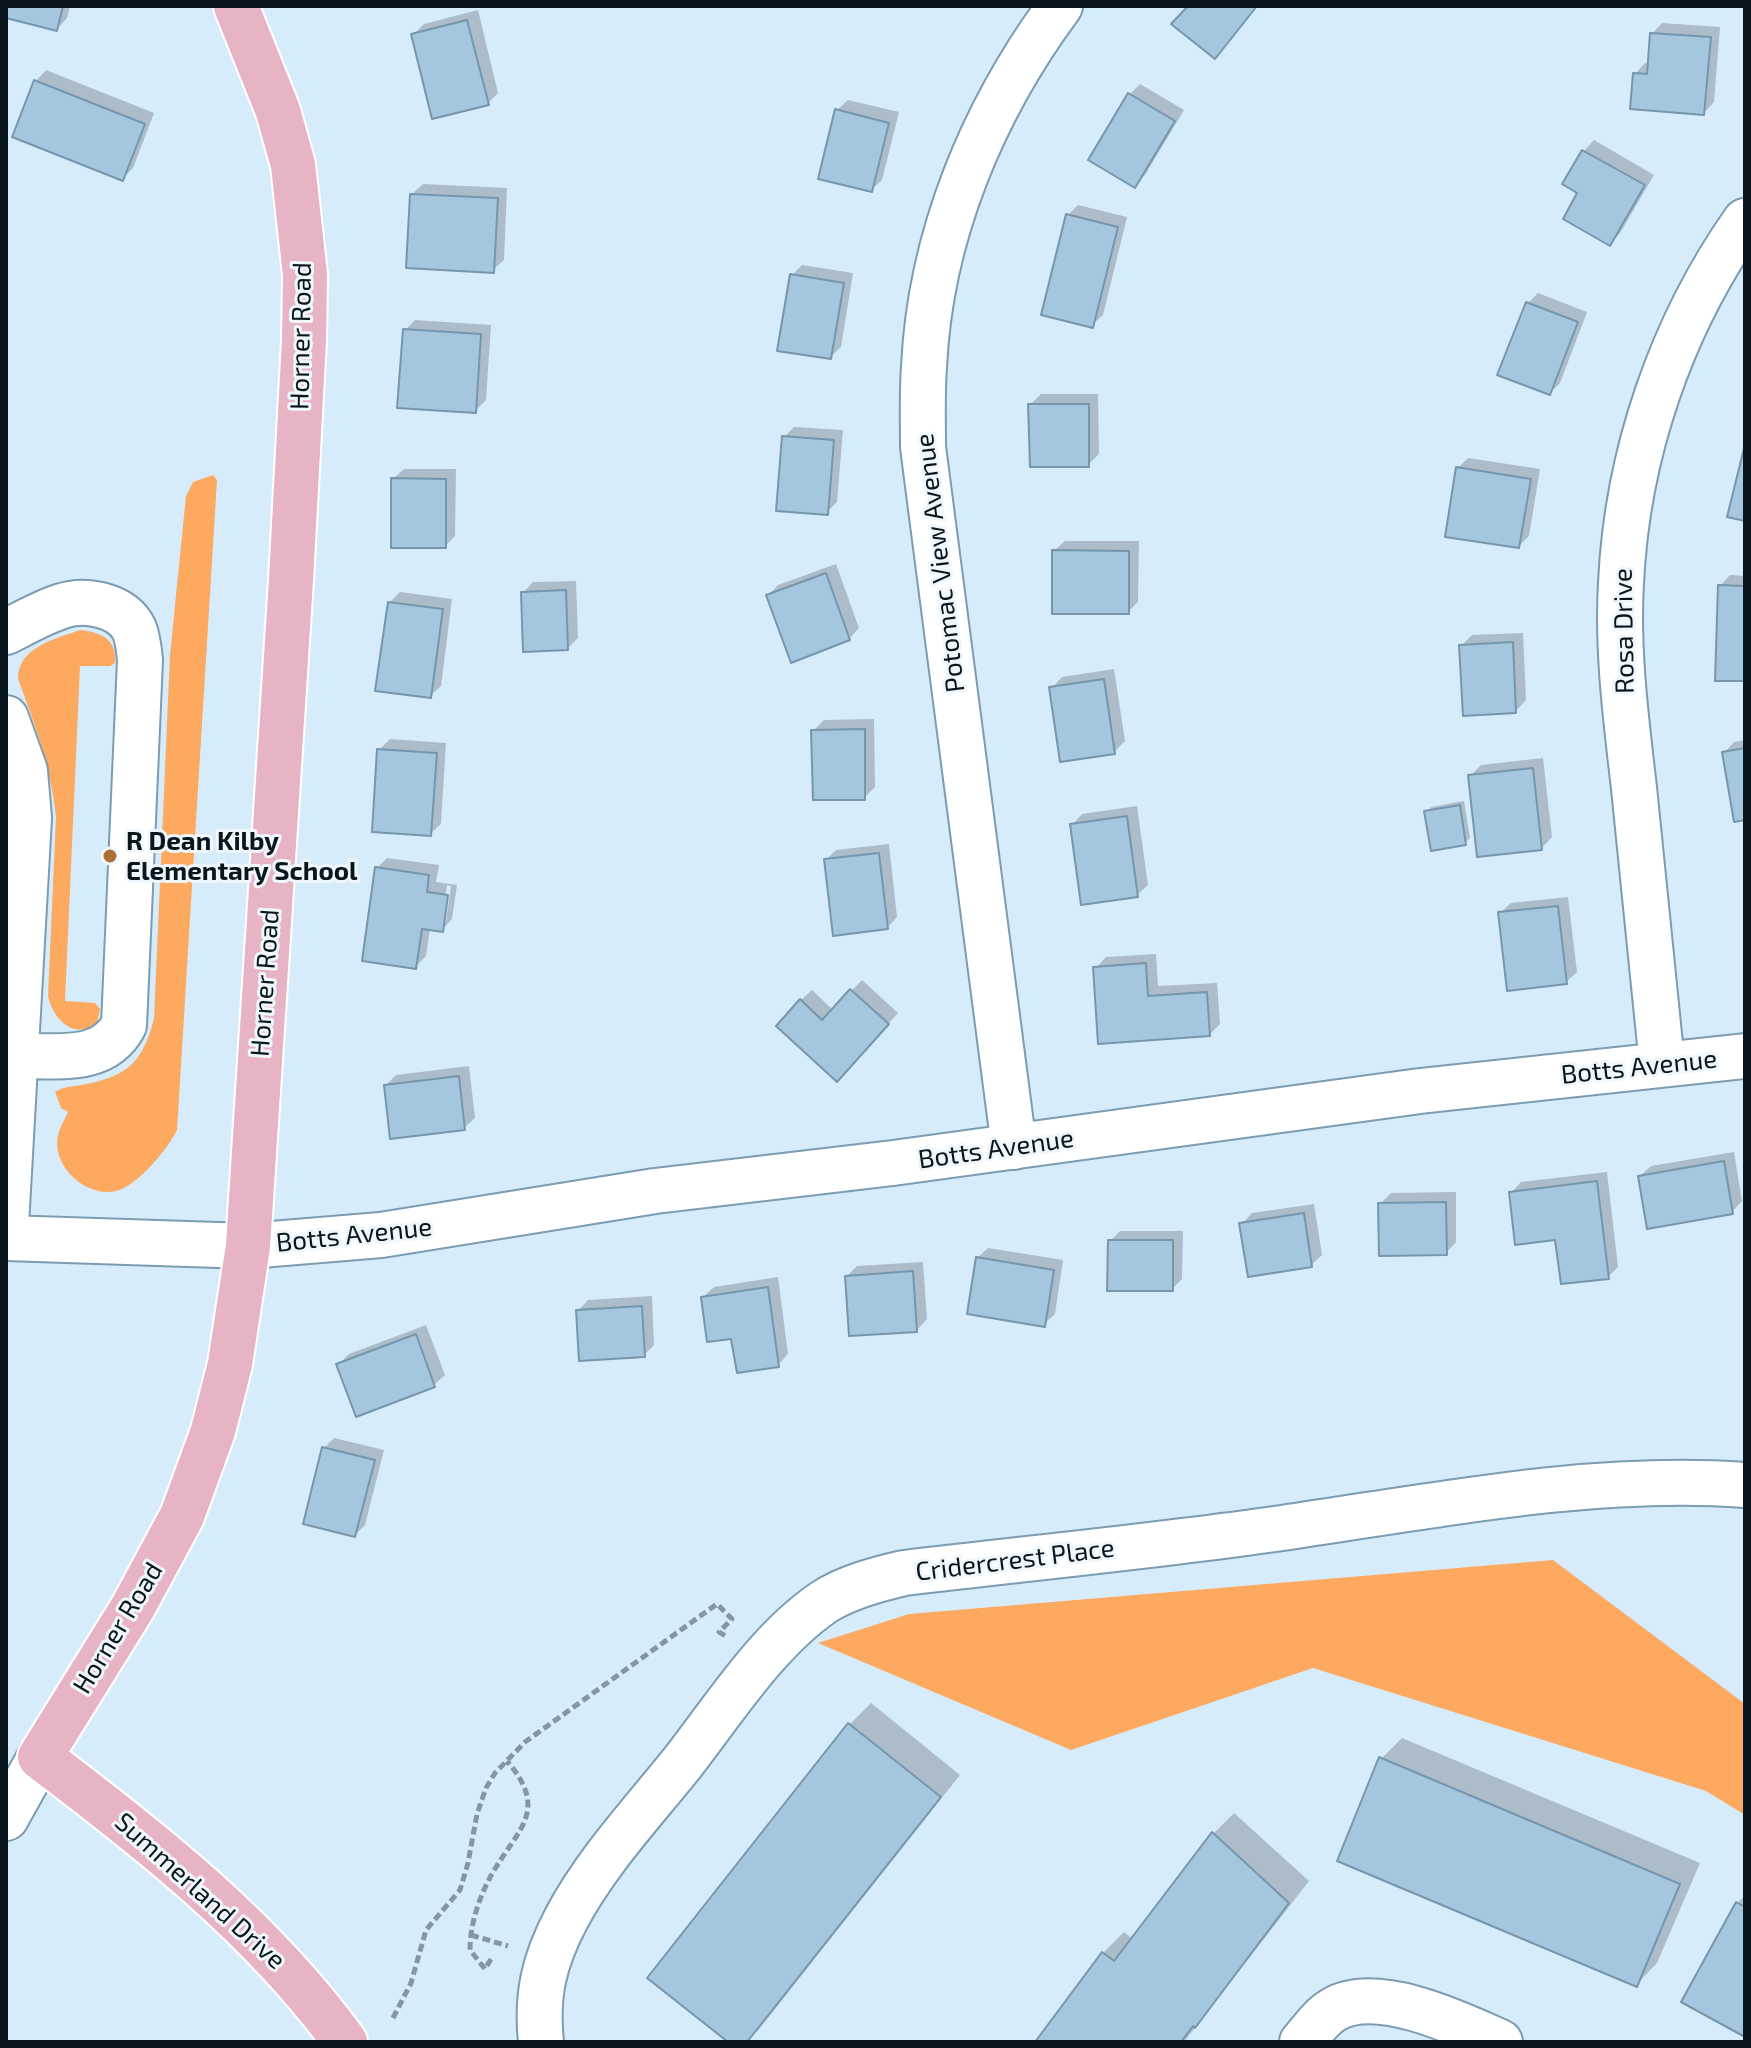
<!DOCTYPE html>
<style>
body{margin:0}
#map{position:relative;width:1751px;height:2048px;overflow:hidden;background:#d7ecfb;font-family:"Exo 2",sans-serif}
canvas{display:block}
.frame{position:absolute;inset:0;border:8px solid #09161e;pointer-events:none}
</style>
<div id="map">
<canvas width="1751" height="2048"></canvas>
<div class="frame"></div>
</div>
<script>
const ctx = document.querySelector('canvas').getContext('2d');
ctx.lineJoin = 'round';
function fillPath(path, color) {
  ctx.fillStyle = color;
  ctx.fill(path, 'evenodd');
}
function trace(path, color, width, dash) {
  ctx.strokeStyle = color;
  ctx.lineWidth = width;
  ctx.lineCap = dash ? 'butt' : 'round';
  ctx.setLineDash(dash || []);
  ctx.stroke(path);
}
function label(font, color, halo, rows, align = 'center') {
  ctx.font = font + ' "Exo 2",sans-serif';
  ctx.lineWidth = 6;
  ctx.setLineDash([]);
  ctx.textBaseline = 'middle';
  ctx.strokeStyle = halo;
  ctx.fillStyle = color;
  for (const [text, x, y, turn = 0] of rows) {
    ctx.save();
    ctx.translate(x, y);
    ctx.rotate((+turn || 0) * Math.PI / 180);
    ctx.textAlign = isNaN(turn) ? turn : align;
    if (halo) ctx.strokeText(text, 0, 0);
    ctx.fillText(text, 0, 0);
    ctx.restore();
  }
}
const green = new Path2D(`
 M213,475l4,5 -40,650c-9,19 -40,56 -61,61 -30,7 -65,-25 -58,-56 2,-8 7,-16 10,-23l-7,-4 -6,-16c11,-7 19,-5 31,-8 43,-8 57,-24 68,-65l16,-364 16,-159 7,-14z
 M80,630c21,2 37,9 35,33l-5,3h-30l-15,335 30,2 5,6 -3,15c-24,16 -44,-5 -49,-28l8,-179c-5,-50 -21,-92 -38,-138 0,-32 37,-40 62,-49z
 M1553,1560l192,144v111l-39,-24 -393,-123 -242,82 -253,-107 91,-29z`);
const shadow = new Path2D(`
 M6,6h64l-3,12 -10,11 -51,-13z
 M478,10l20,83 -10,10 -75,-68 11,-11z
 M1662,23l58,4 -6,75 -10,11 -69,-39 10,-11 5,1 2,-30z
 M46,70l108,43 -21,55 -11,11 -86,-98z
 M1140,84l44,26 -39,65 -10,11 -5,-92z
 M848,100l51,12 -17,68 -11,10 -34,-80z
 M1594,140l60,35 -34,58 -10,11 -30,-51 -15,-9 19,-33z
 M423,184l84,4 -3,72 -11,10 -81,-76z
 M1078,205l49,12 -24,98 -11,10 -24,-110z
 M802,265l51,8 -12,74 -11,10 -38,-82z
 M1538,293l49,19 -27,71 -10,10 -23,-89z
 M415,320l76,5 -5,75 -11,11 -70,-81z
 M1041,394h57l1,60 -11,11 -58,-60z
 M794,427l49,3 -6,72 -10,10 -43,-75z
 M1468,458l72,11 -11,67 -10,10 -61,-78z
 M404,469h52l-1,67 -10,10 -52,-67z
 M1065,541h74l-1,61 -10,10 -74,-61z
 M836,564l23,64 -10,11 -81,-43 10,-11z
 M1730,575l15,1v103l-25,-93z
 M576,581l2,57 -10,10 -45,-55 10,-11z
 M400,592l52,7 -11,87 -11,10 -41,-93z
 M1523,633l3,67 -10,11 -55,-65 11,-11z
 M1114,669l11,72 -11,11 -62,-64 10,-11z
 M874,719l1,68 -11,11 -51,-67 11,-11z
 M390,739l56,4 -5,81 -11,10 -51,-84z
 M1745,740v78l-21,-65 10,-11z
 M1543,758l9,79 -10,11 -72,-72 11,-11z
 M1464,801l6,37 -5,5 -38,-31 4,-5z
 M1137,806l11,79 -11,10 -65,-70 10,-11z
 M889,844l8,73 -10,11 -61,-68 10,-10z
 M387,858l52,7 -3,17 21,3 -5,34 -10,11 -12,-2 -4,28 -11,11 -38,-99zM447,885l4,1 -5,35h-4z
 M1568,897l9,75 -11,10 -66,-69 11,-10z
 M1156,954l2,32 59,-3 3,41 -10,10 -114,-66 10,-11z
 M862,980l36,33 -51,56 -46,-69 11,-10 21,20z
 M469,1066l6,52 -11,10 -78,-43 10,-10z
 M1734,1152l8,49 -10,11 -92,-36 11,-10z
 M1607,1172l11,95 -10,10 -51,-39 -46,-45 10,-11z
 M1456,1192v50l-10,11 -66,-49 11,-11z
 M1314,1204l8,51 -11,10 -69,-41 10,-11z
 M1120,1231h63l-1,48 -10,10 -62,-48z
 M988,1248l75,12 -8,54 -11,10 -67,-66z
 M923,1262l4,57 -10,11 -70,-54 10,-10z
 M778,1277l10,77 -10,11 -45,-29 -30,-39 11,-10z
 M652,1296l2,49 -10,10 -66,-44 10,-11z
 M426,1325l19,50 -11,10 -95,-21 10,-10z
 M334,1438l50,12 -19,75 -10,10 -31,-87z
 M871,1703l89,72 -200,253 -14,14h-15l-81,-65 200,-253z
 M1402,1738l298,125 -43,100 -21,22 -255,-226z
 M1234,1813l75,68 -125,161h-146l65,-89 21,-21 9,7 80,-105z
 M1745,1896v139l-8,-132z`);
const building = new Path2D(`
 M6,6h57l-6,25 -51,-13z
 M1188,6h69l-42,53 -44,-35z
 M467,20l22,85 -57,14 -21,-85z
 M1650,33l61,4 -7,78 -74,-6 3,-36 14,1z
 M34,80l111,44 -22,57 -111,-44z
 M1128,93l47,28 -40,67 -47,-28z
 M835,109l54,14 -17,69 -54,-13z
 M1582,150l63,35 -35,61 -47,-27 14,-26 -15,-9z
 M410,194l88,4 -4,75 -88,-5z
 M1066,214l52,13 -25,101 -52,-13z
 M790,274l54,9 -13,76 -54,-8z
 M1526,302l52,20 -28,73 -53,-20z
 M403,329l78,5 -5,79 -79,-5z
 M1028,404h61v63h-59z
 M782,436l52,4 -6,75 -52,-4z
 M1745,444v77l-18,-4z
 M1456,467l75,12 -12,69 -74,-11z
 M391,478l55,1v69h-55z
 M1052,550l77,1v63h-77z
 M826,573l24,67 -59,23 -25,-68z
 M1718,585l27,1v95h-30z
 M566,590l2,60 -45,2 -2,-60z
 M388,602l55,7 -12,89 -56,-7z
 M1513,642l3,71 -53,3 -4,-71z
 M1104,679l11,75 -55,8 -11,-75z
 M865,729v71h-52l-2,-70z
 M1745,748v72l-11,2 -12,-70z
 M377,749l60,4 -6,83 -59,-4z
 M1533,768l9,82 -65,7 -9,-82z
 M1460,805l6,40 -35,6 -7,-40z
 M1127,816l11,81 -57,8 -11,-81z
 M879,853l9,76 -55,7 -9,-77z
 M375,867l54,8 -2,17 21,3 -5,37 -21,-3 -6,40 -54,-8z
 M1558,906l9,78 -60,7 -9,-79z
 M1146,963l2,33 59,-4 3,44 -112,8 -5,-77z
 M850,989l39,35 -52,58 -61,-56 24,-27 22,21z
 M459,1076l6,54 -75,9 -6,-54z
 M1724,1161l9,53 -86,15 -9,-53z
 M1597,1181l12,98 -48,5 -6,-44 -40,5 -6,-53z
 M1446,1202l1,53 -68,1 -1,-53z
 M1304,1213l8,54 -64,10 -9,-54z
 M1108,1240h65v51h-66z
 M976,1257l78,13 -9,57 -78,-13z
 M913,1271l4,61 -68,4 -4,-60z
 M768,1287l11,80 -42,6 -6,-34 -24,3 -6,-45z
 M642,1306l3,51 -66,4 -3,-51z
 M416,1334l19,53 -79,30 -20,-53z
 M322,1447l53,13 -20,77 -52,-13z
 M848,1723l93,74 -194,245h-19l-81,-64z
 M1379,1757l301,127 -43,103 -300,-126z
 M1212,1832l77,71 -94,125 -2,-2 -12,16h-146l67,-90 12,9z
 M1736,1902l9,5v130l-64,-35z`);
const path = new Path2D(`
 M471,1935l37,11
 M491,1959l-6,10 -15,-19c0,-27 10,-55 23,-78 26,-44 56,-62 14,-111
 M393,2018l18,-35 15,-53 34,-40 8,-27 9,-49 9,-26 9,-15 30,-31 192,-138 15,15 -13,13 8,5`);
const minor = new Path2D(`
 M6,632c18,-9 37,-20 56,-26 23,-8 60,-1 72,23 4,9 5,21 6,31l-16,365c-21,40 -68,30 -108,31
 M6,718l19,53 4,47 -23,407
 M1662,1064c-9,-92 -19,-184 -28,-276 -8,-69 -17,-137 -13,-205 6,-128 50,-257 124,-362
 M1014,1147l-91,-700c0,-27 -1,-53 1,-80 6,-131 59,-257 136,-361
 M6,1238l242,8 133,-11 274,-44 238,-28 527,-72 325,-35
 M6,1818l34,-61
 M541,2042c-5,-47 3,-81 25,-123 30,-57 77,-107 117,-157 42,-54 84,-121 141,-160 23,-15 54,-23 80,-29 126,-15 253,-27 378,-45 152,-22 309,-54 463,-43
 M1302,2042c9,-10 19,-25 31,-32 43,-26 125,13 167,32`);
const major = new Path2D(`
 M236,6l42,105 15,54 12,110 -1,65 -13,240 -43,666 -18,118 -17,67 -31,85 -49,91 -93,150c111,84 222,171 305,285`);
const markers = [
 [110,856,8,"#ae6f36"]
];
const streetNames = [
 ["Horner Road",301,336,-89],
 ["Potomac View Avenue",940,563,-97],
 ["Rosa Drive",1624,631,-91],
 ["Horner Road",265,983,-86],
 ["Botts Avenue",1639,1067,-6],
 ["Botts Avenue",996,1149,-8],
 ["Botts Avenue",354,1235,-6],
 ["Cridercrest Place",1015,1560,-7],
 ["Horner Road",118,1628,-59],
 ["Summerland Drive",200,1891,42]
];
const poiNames = [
 ["R Dean Kilby",126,841],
 ["Elementary School",126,871]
];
fillPath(green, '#fda960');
fillPath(shadow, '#0003');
fillPath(building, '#a4c6de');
trace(building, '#7596ad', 2);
trace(minor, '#7b9cb3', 48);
trace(major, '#fff', 48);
trace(path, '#8596a3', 5, [8, 4]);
trace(minor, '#fff', 44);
trace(major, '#e6b4c4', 44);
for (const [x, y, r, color] of markers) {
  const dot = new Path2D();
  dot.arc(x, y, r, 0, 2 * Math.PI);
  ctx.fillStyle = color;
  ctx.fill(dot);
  trace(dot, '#f0f7fc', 3);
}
label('26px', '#09161e', '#f0f7fc', streetNames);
label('bold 26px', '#09161e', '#f0f7fc', poiNames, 'left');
</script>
